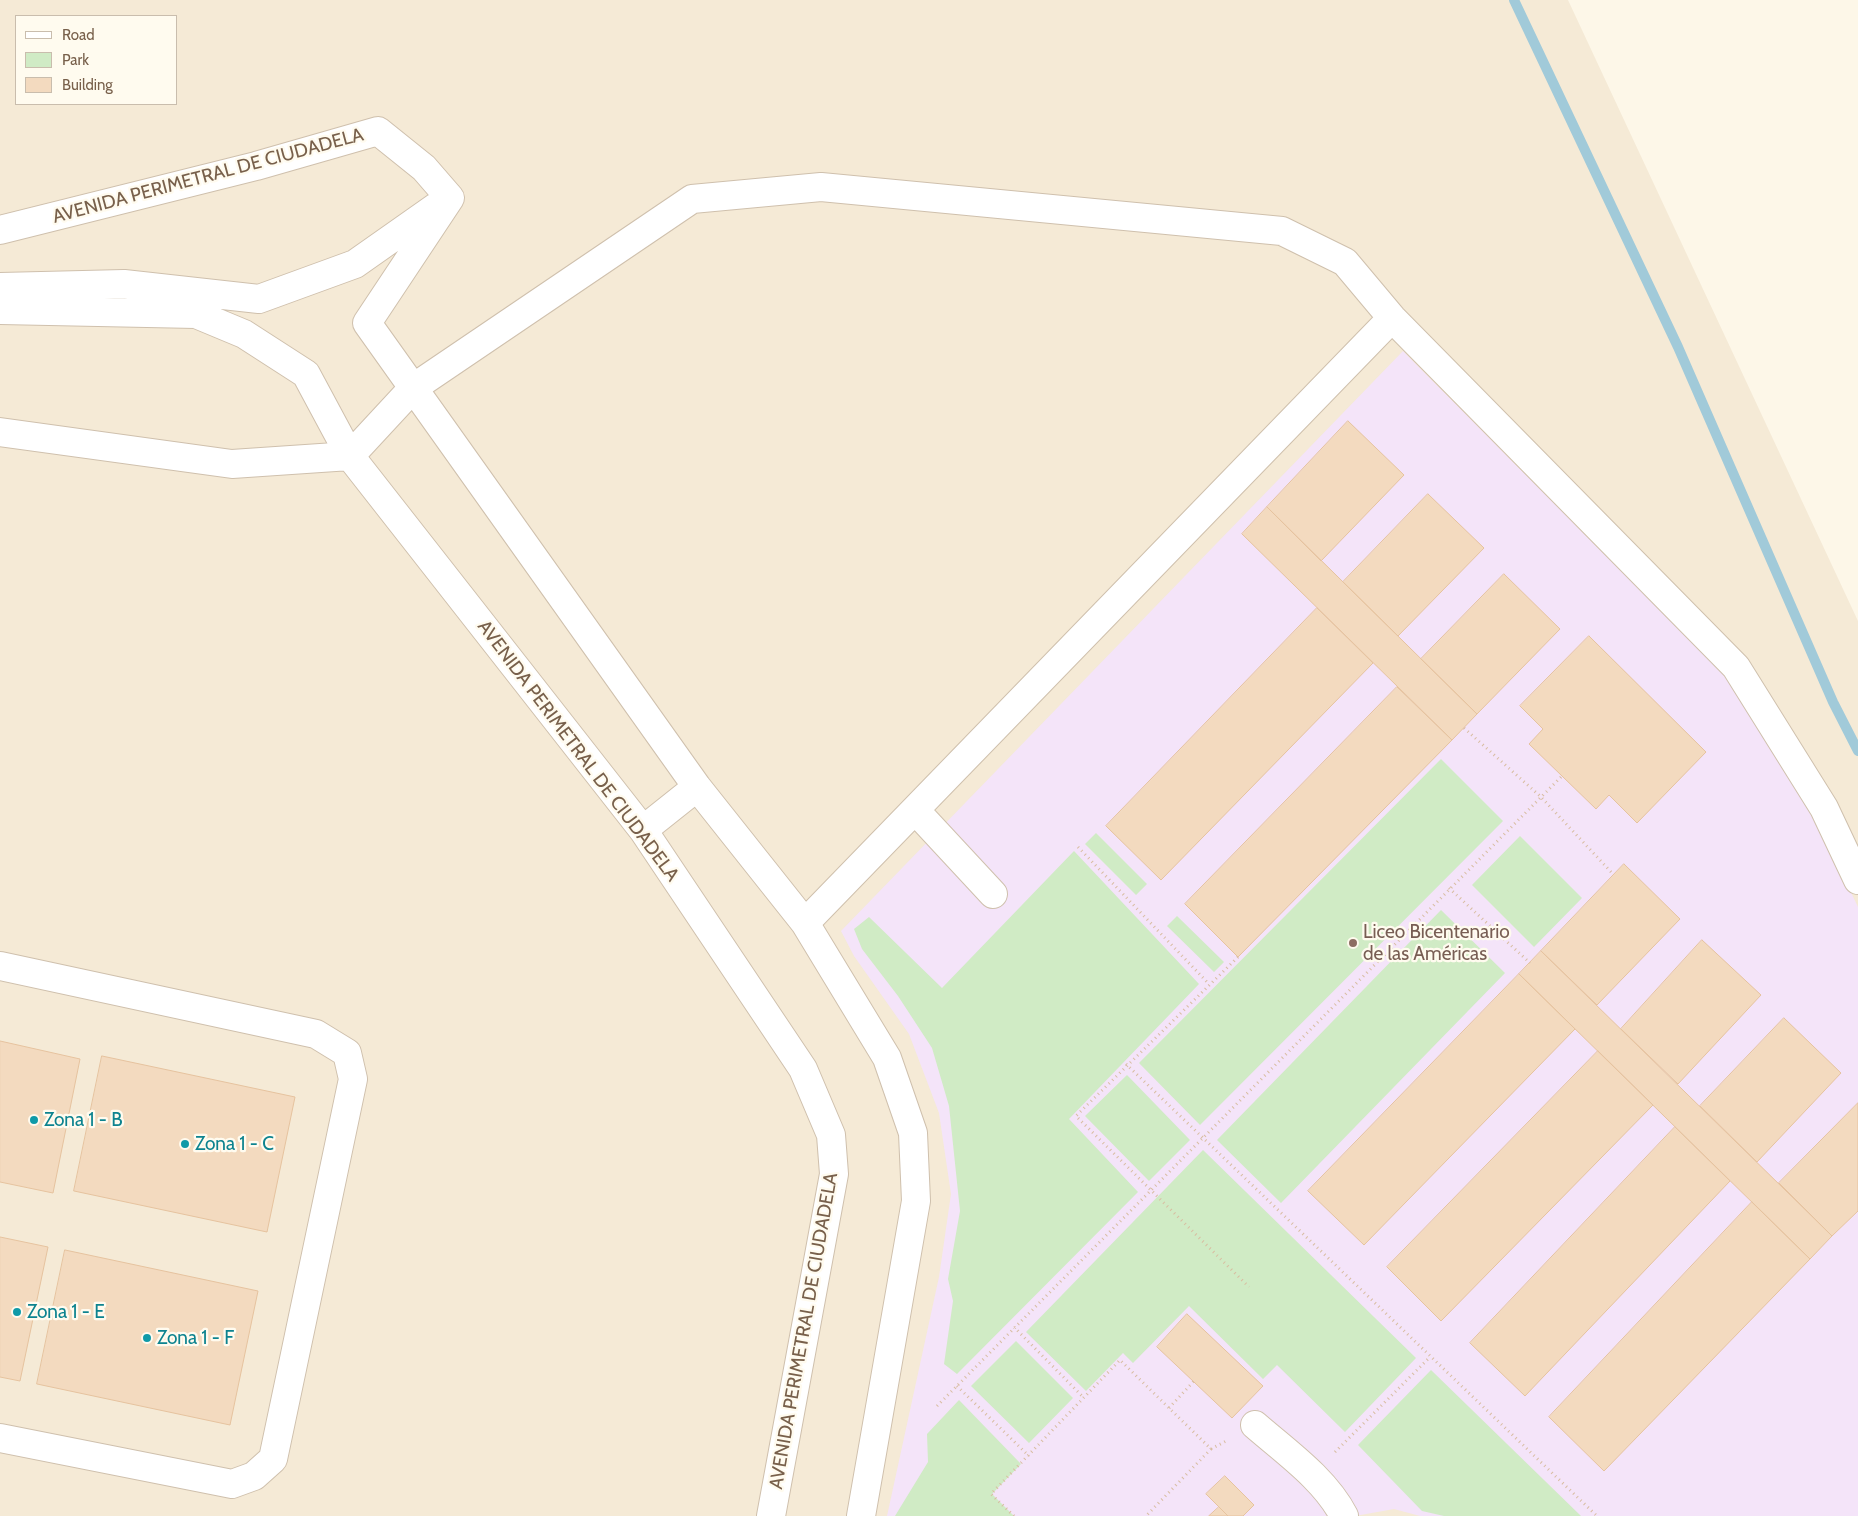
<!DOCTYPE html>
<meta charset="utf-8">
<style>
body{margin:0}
#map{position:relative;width:1858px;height:1516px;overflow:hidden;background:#fdf7e8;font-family:Cabin,sans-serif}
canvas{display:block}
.legend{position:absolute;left:15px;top:15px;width:162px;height:90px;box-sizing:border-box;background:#fffbef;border:1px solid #c9bdad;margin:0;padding:6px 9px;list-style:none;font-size:15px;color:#78604b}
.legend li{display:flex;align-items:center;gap:10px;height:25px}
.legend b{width:25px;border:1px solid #c9bdad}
</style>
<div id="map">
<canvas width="1858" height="1516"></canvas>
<ul class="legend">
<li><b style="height:6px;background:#fff"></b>Road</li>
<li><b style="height:14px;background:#d0ebc5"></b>Park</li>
<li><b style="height:14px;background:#f3dabf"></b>Building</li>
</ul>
</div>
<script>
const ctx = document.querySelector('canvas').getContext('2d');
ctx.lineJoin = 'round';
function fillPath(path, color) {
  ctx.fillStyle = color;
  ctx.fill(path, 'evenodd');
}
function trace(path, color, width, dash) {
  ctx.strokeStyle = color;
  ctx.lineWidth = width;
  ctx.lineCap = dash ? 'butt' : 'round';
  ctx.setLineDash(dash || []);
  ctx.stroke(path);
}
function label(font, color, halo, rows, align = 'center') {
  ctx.font = font + ' Cabin,sans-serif';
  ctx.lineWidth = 4.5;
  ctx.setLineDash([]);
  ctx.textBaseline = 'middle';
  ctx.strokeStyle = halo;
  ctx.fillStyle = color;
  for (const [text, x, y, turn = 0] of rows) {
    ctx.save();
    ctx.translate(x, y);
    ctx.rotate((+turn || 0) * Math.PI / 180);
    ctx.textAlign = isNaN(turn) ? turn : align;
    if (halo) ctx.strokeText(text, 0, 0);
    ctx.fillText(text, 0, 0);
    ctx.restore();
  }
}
const residential = new Path2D(`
 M0,0h1568l290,621v895h-1858zM16,16h160v88h-160z`);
const education = new Path2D(`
 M1403,351l327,330 88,142 40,84v609h-438l-26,-7 -39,7h-468l52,-239 12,-83 -12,-81 -30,-79 -55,-78 -13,-25z`);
const green = new Path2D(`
 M1441,759l62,62 -303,304 -61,-62z
 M1096,833l51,51 -11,11 -51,-51z
 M1520,836l62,62 -48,49 -62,-62z
 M1074,851l125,133 -130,135 69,73 -181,182 -13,-10 9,-63 -5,-22 12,-68 -11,-105 -17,-58 -34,-52 -36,-47 -8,-20 15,-12 73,71z
 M1441,910l64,63 -224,230 -64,-63z
 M1177,916l47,46 -10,10 -47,-46z
 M1127,1075l63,65 -41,41 -64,-65z
 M1203,1150l213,208 -71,74 -68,-67 -14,14 -74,-73 -56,57 -10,-10 -37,38 -60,-59z
 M1016,1341l57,57 -44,45 -58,-57z
 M1431,1370l150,146h-137l-22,-5 -64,-66z
 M959,1400l62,64 -29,30 22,22h-119l33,-54 -1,-28z`);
const stream = new Path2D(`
 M1514,0l164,347 155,355 25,49`);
const building = new Path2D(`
 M1348,421l56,54 -83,86 -54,-54z
 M1428,494l56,54 -86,88 -55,-54z
 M1267,507l210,207 -25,26 -210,-206z
 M1504,574l56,55 -83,85 -56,-55z
 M1317,608l56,55 -212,217 -55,-54z
 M1589,636l117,116 -69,71 -28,-28 -13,14 -67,-65 14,-15 -23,-23z
 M1397,687l55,53 -214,217 -53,-53z
 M1624,864l56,55 -83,86 -56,-54z
 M1702,940l59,55 -83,89 -57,-55z
 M1541,951l291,285 -22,23 -291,-285z
 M1519,974l56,55 -211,216 -56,-54z
 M1784,1018l57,55 -84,89 -57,-56z
 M0,1041l80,18 -27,134 -53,-11z
 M1598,1051l55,54 -212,216 -54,-54z
 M102,1056l193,41 -28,135 -193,-41z
 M1858,1103v108l-26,25 -53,-53z
 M1675,1127l55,54 -205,215 -55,-53z
 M1752,1202l58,57 -206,212 -55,-54z
 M0,1237l48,10 -28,134 -20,-4z
 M65,1250l193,41 -28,134 -193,-41z
 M1187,1314l76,72 -31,32 -75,-71z
 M1225,1476l29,29 -11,11h-15l-22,-22z
 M1219,1507l9,9h-19z`);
const path = new Path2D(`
 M1464,728l76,68 73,78
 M1078,847l131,137
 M1449,888l81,75
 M1238,957l-162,159 173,171
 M1126,1064l471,452
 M1014,1327l70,71
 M957,1386l72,70
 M937,1406l625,-630
 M1169,1408l25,-27
 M1211,1449l17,-9
 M1335,1452l95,-95
 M1014,1516l-23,-22 129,-134 91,89 -65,67`);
const minor = new Path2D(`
 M0,230l256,-64 122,-35 46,37 26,30 -83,125 330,464 108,136 82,135 26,75 3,68 -55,315
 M0,287l124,-3 135,15 96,-35 81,-57
 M0,310l196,4 48,20 62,40 44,82 293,374 160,239 28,66 3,39 -63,342
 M0,432l232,32 118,-8 63,-68 279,-189 129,-12 461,44 63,31 47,56 344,349 88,141 34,72
 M915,810l78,84
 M643,830l54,-43
 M805,923l587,-605
 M0,966l316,68 31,19 6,26 -80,380 -19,17 -22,8 -232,-46
 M1255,1425c31,27 70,54 89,91`);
const markers = [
 [1353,943,5,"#8d6e63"],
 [34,1120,5,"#0f9aa8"],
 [185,1144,5,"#0f9aa8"],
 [17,1312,5,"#0f9aa8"],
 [147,1338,5,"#0f9aa8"]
];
const streetNames = [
 ["AVENIDA PERIMETRAL DE CIUDADELA",208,176,-15],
 ["AVENIDA PERIMETRAL DE CIUDADELA",578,751,53],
 ["AVENIDA PERIMETRAL DE CIUDADELA",804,1331,-80]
];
const educationNames = [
 ["Liceo Bicentenario",1363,932],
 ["de las Américas",1363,954]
];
const cultureNames = [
 ["Zona 1 - B",44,1120],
 ["Zona 1 - C",195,1144],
 ["Zona 1 - E",27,1312],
 ["Zona 1 - F",157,1338]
];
fillPath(residential, '#f5ead6');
fillPath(education, '#f4e4f9');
fillPath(green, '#d0ebc5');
trace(stream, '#a1cad9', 10);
fillPath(building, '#f3dabf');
trace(building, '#e6c39f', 1);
trace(minor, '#cfc0ad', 30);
trace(path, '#d8bda1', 3, [1, 4]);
trace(minor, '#fff', 28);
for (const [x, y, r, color] of markers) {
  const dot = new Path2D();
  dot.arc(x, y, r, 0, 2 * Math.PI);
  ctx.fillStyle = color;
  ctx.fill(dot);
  trace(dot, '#fffbef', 2);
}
label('19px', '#78604b', '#fffbef', streetNames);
label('19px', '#785e54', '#fffbef', educationNames, 'left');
label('19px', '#0d838f', '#fffbef', cultureNames, 'left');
</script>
